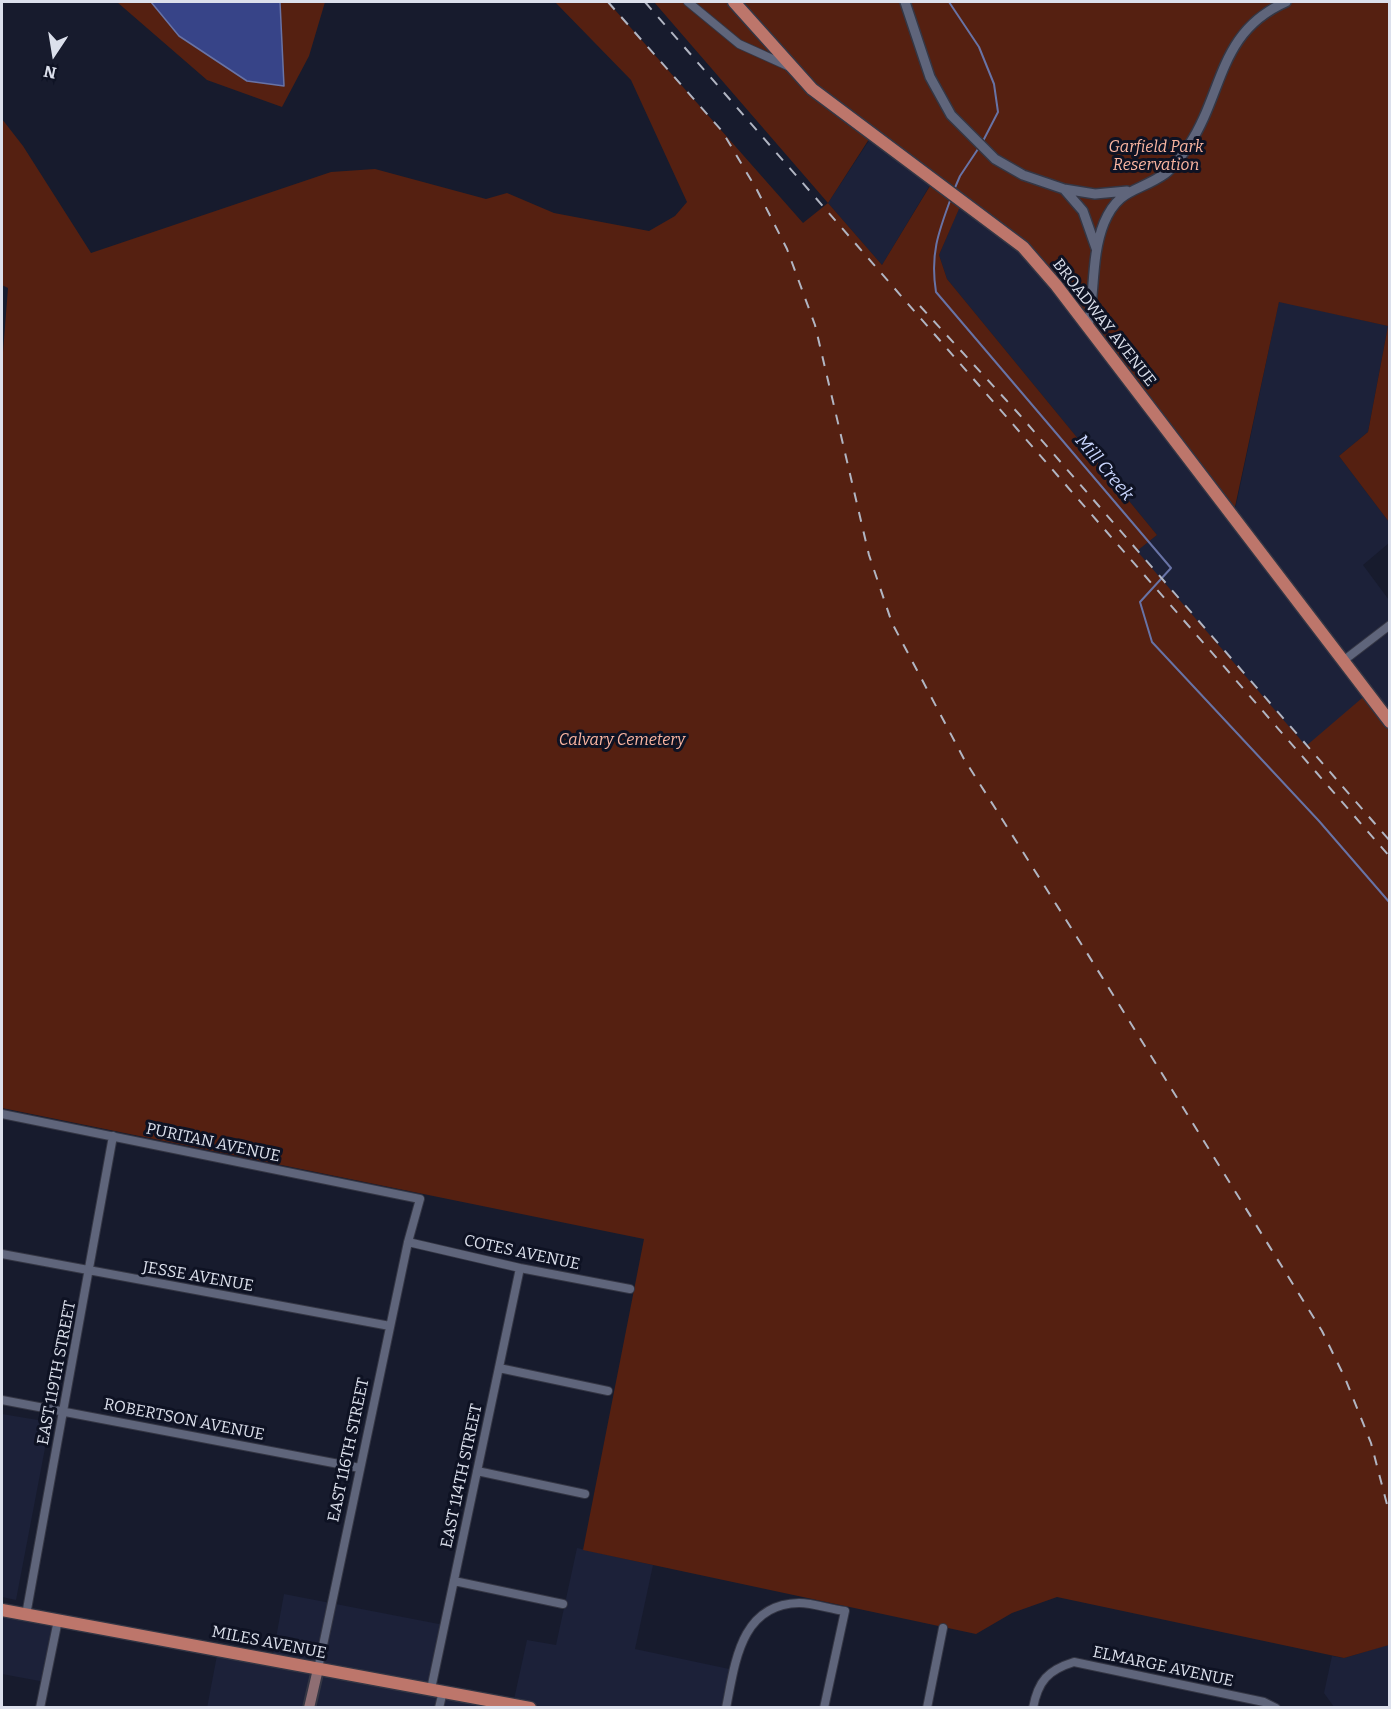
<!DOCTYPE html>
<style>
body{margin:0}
#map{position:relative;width:1391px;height:1709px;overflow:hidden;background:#171b2d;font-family:Bitter,serif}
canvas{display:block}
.frame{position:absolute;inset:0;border:3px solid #dce0ec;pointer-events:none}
.north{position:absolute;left:24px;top:24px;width:60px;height:60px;-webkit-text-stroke:4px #0e1223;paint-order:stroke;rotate:192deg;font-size:16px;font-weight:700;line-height:24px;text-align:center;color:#dce0ec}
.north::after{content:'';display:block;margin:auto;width:21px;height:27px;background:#dce0ec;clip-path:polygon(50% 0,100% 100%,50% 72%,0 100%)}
</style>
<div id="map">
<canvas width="1391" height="1709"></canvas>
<div class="frame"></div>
<div class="north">N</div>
</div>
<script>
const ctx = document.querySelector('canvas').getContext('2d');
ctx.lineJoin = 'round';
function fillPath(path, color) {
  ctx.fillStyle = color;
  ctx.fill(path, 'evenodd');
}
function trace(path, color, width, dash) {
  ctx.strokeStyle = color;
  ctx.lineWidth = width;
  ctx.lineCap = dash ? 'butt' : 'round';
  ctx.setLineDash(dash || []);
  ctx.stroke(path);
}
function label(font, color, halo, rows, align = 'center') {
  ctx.font = font + ' Bitter,serif';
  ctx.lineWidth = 6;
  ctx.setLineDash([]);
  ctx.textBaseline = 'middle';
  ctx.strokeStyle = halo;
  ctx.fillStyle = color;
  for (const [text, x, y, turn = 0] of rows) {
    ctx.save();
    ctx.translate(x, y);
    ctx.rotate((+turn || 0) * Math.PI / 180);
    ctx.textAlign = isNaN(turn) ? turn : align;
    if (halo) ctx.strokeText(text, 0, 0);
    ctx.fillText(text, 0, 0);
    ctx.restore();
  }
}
const built = new Path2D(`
 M872,136l61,44 -51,85 -54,-62z
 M962,201l61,46 211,268 45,-214 109,25 -20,106 -29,24 50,66v21l-26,22 26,35v249l-256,-295 24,-19 -210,-256 -8,-24z
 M2,1414l48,8 -34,178 -14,-3z
 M577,1548l76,17 -18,84 99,21 -8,37 -519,1 11,-58 54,10 12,-66 160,31 -13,64 82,15 14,-64 29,5z
 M2,1610l56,10 -13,62 -43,-8z
 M1387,1645h2v62h-55l-10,-14 8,-37 12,2z`);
const green = new Path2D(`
 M117,2h34l28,34 104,50 -3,-84h45l-16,54 -27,51 -75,-27z
 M555,2h53l195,221 25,-20 -174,-201h735v520l-50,-66 29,-24 20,-106 -109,-24 -46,214 -210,-269 -61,-45 -23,53 8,24 210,256 -20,16 169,195 62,-53 21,29v923l-45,13 -287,-61 -45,16 -36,21 -393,-84 61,-311 -642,-131v-743l6,-77 -6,-3v-166l21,27 68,107 240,-81 44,-3 111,30 21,-6 47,20 95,18 26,-15 12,-14 -56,-122zM871,136l62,45 -51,84 -54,-62z`);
const water = new Path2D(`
 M151,2h129l4,84 -37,-5 -68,-45z`);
const stream = new Path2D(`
 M949,2l30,45 15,37 4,28 -15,29
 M954,190l6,-14 20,-30
 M951,198c-13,35 -21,57 -15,94l235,276 -31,34 12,40 167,179 71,82`);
const minor = new Path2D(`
 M688,2l51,42 51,23
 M1343,661l47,-36
 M2,1114l418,85 -12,43 -90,427
 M408,1242l112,26 110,21
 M2,1254l388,72
 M499,1368l109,23
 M2,1400l358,68
 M477,1471l108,23
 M454,1581l109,23
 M26,1615l87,-479
 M431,1689l89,-421
 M40,1708l18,-88
 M439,1708l4,-17
 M726,1708c9,-44 14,-104 73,-105 14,0 31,6 46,8l-21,97
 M927,1708l16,-80
 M1033,1708c5,-27 15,-38 41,-46l190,40 12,6`);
const tertiary = new Path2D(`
 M905,2l25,75 21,38 44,44 28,16 41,14 19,22 13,37
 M1064,189l31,5 32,-3
 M1088,327c7,-34 3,-72 16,-104 15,-36 34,-30 62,-50 8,-6 17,-19 23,-28 35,-53 29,-113 97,-143`);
const secondary = new Path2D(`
 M309,1708l9,-39`);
const primary = new Path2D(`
 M734,2l78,87 211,158 33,38 334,437
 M2,1610l528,98`);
const rail = new Path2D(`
 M608,2l114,129 35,59 30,59 28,76 54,230 23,68 72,136 123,194 235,378 23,47 26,65 19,73
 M645,2l745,855
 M920,306l98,107 372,428`);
const parkNames = [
 ["Garfield Park",1156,148],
 ["Reservation",1156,166],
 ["Calvary Cemetery",622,741]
];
const streetNames = [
 ["BROADWAY AVENUE",1104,323,52],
 ["PURITAN AVENUE",213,1143,12],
 ["COTES AVENUE",522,1253,12],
 ["JESSE AVENUE",198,1277,10],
 ["EAST 119TH STREET",57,1373,-79],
 ["ROBERTSON AVENUE",184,1420,11],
 ["EAST 116TH STREET",349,1450,-78],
 ["EAST 114TH STREET",462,1476,-78],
 ["MILES AVENUE",269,1643,11],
 ["ELMARGE AVENUE",1163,1667,12]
];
const waterNames = [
 ["Mill Creek",1104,468,50]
];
fillPath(built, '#1c2139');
fillPath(green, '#552011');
fillPath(water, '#374488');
trace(water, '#6873a6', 1.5);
trace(stream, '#6873a6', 2);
trace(minor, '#343644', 10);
trace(tertiary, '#343644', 12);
trace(secondary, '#343644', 14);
trace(primary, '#343644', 15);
trace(minor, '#5f657b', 8);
trace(tertiary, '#5f657b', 9);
trace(secondary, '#8e6e73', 10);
trace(primary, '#bd766b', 12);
trace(rail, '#b1b5c2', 2, [10, 10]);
label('italic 16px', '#fab5a1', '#0e1223', parkNames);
label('16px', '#dce0ec', '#0e1223', streetNames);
label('italic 18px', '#cad6fe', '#0e1223', waterNames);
</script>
